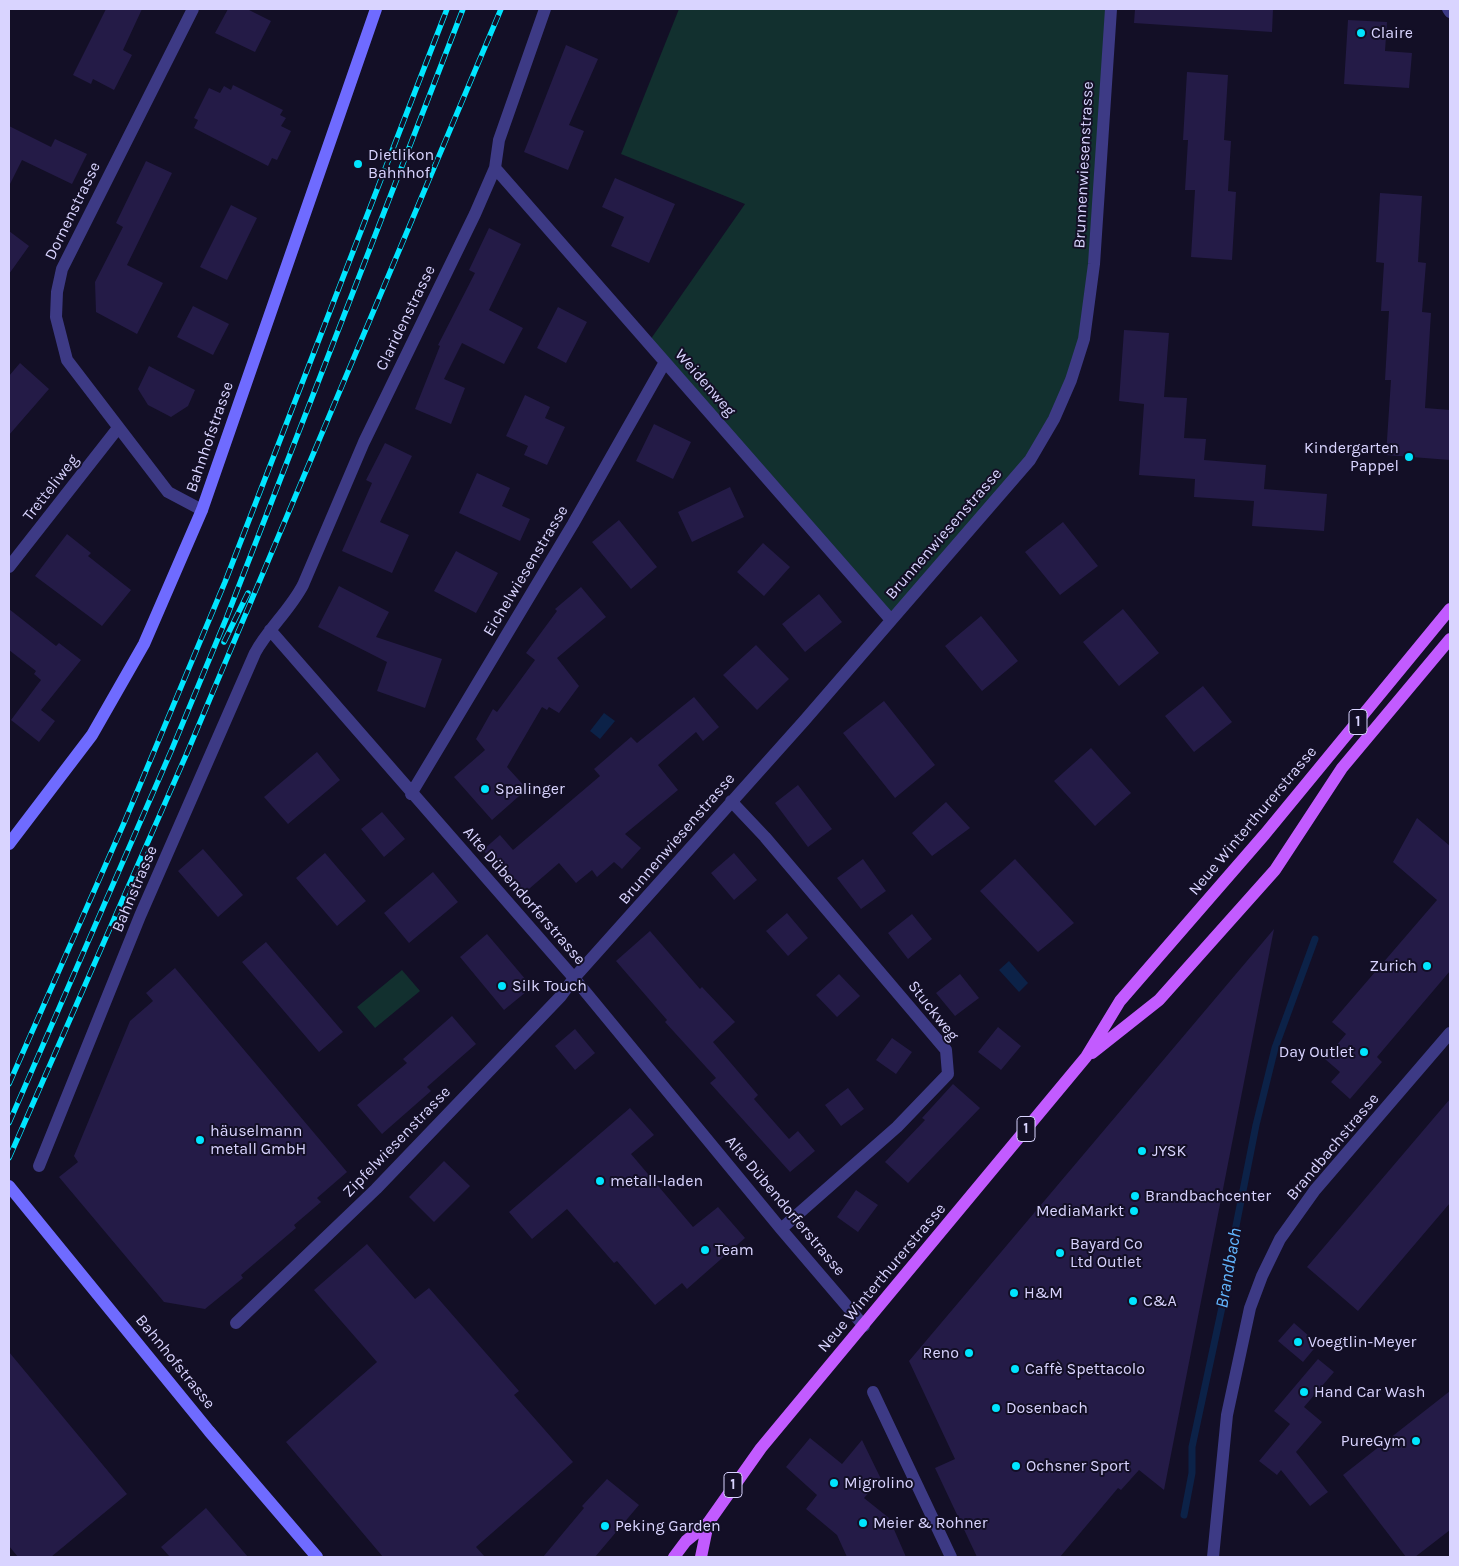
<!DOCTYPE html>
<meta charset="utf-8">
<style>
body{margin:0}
#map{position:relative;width:1459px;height:1566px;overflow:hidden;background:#130f26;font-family:Karla,sans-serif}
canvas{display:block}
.frame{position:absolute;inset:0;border:10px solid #d9d4ff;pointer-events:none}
</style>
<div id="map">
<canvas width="1459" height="1566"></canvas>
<div class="frame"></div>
</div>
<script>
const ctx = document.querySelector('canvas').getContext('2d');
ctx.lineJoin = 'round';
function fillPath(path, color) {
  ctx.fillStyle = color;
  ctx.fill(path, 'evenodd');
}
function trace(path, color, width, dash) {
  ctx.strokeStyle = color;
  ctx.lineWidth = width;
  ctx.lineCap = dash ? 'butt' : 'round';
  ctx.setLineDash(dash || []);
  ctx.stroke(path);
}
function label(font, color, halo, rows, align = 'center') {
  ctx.font = font + ' Karla,sans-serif';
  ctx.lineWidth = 4;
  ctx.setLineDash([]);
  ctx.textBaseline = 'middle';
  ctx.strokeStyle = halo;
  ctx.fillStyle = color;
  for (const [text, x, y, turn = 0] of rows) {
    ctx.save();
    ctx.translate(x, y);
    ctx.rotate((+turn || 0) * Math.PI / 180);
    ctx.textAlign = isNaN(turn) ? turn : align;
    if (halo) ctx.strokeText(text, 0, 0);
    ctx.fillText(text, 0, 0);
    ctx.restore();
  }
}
const green = new Path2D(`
 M679,9h432l-27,330 -54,121 -139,160 -243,-277 97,-139 -124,-50z
 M402,970l18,21 -45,37 -18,-21z`);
const water = new Path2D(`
 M604,713l11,8 -15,18 -10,-8z
 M1009,961l19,22 -9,9 -20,-22z`);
const stream = new Path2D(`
 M1184,1515l8,-42v-26l41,-191 1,-20 22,-111 19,-77 40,-109`);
const building = new Path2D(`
 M106,9h36l-19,41 9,5 -18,35 -21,-11 -2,5 -18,-9z
 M228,9h19l24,12 -16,31 -40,-19z
 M1135,9h138l-1,23 -138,-9z
 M1348,20l39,2 -2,29 27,2 -3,35 -65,-4z
 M566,45l32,14 -29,66 15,6 -16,39 -44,-18z
 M1187,72l41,3 -4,65 7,1 -3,50 8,1 -4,68 -41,-3 4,-67h-10l3,-50h-5z
 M233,85l50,25 -3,5 6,3 -5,8 10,5 -14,29 -5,-2 -4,8 -74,-38 4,-8 -4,-2 15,-30 11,5 4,-7 7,4z
 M9,126l42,21 4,-8 32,15 -15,30 -50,-24 -13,26z
 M146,161l26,12 -45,92 36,18 -26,51 -41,-22 -1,-30 28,-55 -7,-4z
 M615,178l60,26 -26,59 -38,-17 13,-29 -22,-10z
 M1380,193l42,3 -4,66 8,1 -4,49 9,1 -6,95 25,2v50l-64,-5 5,-75h-6l4,-69h-8l3,-48 -8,-1z
 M231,205l26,13 -30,62 -27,-13z
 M489,228l32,16 -32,66 34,18 -19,36 -42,-21 -18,36 21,9 -14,36 -36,-15 25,-63 -2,-1 37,-72 -6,-3z
 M9,231l20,15 -20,28z
 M193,306l36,18 -16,31 -36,-18z
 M558,307l29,15 -21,41 -29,-15z
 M1124,330l45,3 -5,64 23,1 -3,40 22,1 -2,21 62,5 -2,24 63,5 -3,37 -72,-5 2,-25 -60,-4 1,-18 -56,-4 5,-71 -25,-3z
 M20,363l29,26 -40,46v-59z
 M149,366l46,24 -7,16 -17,11 -23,-12 -10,-16z
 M525,395l25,12 -5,11 20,9 -18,38 -23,-10 4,-9 -22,-10z
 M654,424l37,18 -18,37 -37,-18z
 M385,443l27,13 -32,66 29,13 -17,38 -50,-22 30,-68 -6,-3z
 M477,473l33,15 -8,18 28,13 -10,22 -61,-28z
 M730,487l14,30 -52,25 -14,-30z
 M619,520l38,47 -26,22 -39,-47z
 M1063,522l35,44 -38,29 -35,-43z
 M67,534l24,19 -3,3 43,34 -29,36 -67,-50z
 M763,543l27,24 -26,29 -27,-24z
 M456,551l42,22 -22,40 -42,-22z
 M339,586l50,26 -13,25 66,22 -17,49 -48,-17 10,-29 -69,-35z
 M581,587l25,30 -49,41 22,28 -20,27 -10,-6 -2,3 -5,-3 -35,60 20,22 -35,31 -38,-43 31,-27 -9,-11 17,-30 4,3 38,-52 -9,-7 31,-42 -2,-2z
 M819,594l23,28 -37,30 -23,-28z
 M9,609l47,37 3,-3 22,17 -40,50 14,11 -16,21 -28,-22 30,-40 -7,-6 2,-3 -27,-21z
 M1123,609l36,44 -40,33 -36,-44z
 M981,616l37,45 -36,30 -37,-45z
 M756,645l33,34 -32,31 -34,-35z
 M1203,686l29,36 -38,30 -29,-36z
 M694,697l25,30 -16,14 -7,-9 -38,33 20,25 -53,44 16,14 -19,21 -8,-7 -17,15 -5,-7 -16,13 -17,-20 -37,32 -39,-45 17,-15 13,15 87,-74 -6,-7 37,-32 6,6z
 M884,701l51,64 -40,33 -52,-65z
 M1091,748l40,45 -36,33 -41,-45z
 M317,752l23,28 -52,44 -24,-27z
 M798,785l34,44 -24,18 -33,-44z
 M946,802l24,26 -38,28 -20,-23z
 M382,812l23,27 -21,18 -23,-28z
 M1417,818l33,28v125l-73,86 5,5 -32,37 -19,-17 9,-10 -15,-13 21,-25 -14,-12 105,-122 -44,-38z
 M203,849l40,46 -25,22 -40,-46z
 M325,853l41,48 -29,25 -41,-48z
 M734,853l23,27 -23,20 -23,-27z
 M863,859l23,32 -25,18 -24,-31z
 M1015,859l59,64 -36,29 -58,-61z
 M433,872l25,30 -49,41 -25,-30z
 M787,913l21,25 -20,18 -22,-25z
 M912,914l20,25 -24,20 -20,-26z
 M1274,929l-110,561 -25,-20 -18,20 -3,-2 -58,69h-83l-42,-89 20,-9 -46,-98z
 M650,931l50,58 2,-2 33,35 -22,20 45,53 -4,4 35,40 9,-8 17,20 -25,21 -80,-89 6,-5 -51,-56 2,-2 -51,-59z
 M487,934l45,53 -28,23 -44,-53z
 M266,942l77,90 -24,20 -77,-90z
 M175,968l172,204 -30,26 4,4 -27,23 2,3 -55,47 2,3 -38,31 -41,-7 -105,-125 19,-15 -4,-6 56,-135 23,-20 -7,-8z
 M839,974l21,22 -23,21 -21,-22z
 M960,974l19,24 -24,18 -19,-23z
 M452,1016l24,28 -49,43 4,4 -49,43 -25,-29 50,-42 -4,-4z
 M998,1027l23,19 -20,24 -23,-18z
 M575,1029l20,24 -20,17 -20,-24z
 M892,1038l20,14 -16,22 -20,-14z
 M953,1084l27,24 -72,75 -23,-21 40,-42 -3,-2z
 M848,1088l16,21 -23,17 -16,-21z
 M1450,1099v104l-92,108 -51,-44z
 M630,1108l24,27 -23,19 62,73 25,-20 27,31 -58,51 -5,-6 -27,22 -38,-44 -3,2 -47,-54 -35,30 -23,-27z
 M444,1161l26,25 -36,36 -25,-25z
 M856,1190l22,15 -20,27 -21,-15z
 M367,1244l48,55 14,-11 90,103 -5,4 59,67 -97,85 9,10h-102l-97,-115 91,-80 -63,-72z
 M1294,1323l24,21 -15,18 -25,-21z
 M9,1352l118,142 -76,63h-33l-9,-11z
 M1318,1359l16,13 -30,35 18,15 -26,30 32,40 -18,14 -29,-36 -4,5 -18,-14 31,-37 -16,-13z
 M1450,1391v139l-35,27h-9l-63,-82z
 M810,1438l32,26 20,-24 19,39 -17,19 25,20 17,39h-59l-10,-22 -31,-26 11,-14 -31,-28z
 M607,1479l32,26 -44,52h-52l41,-49 -2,-2z
 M206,1508l42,49h-78l-9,-10z`);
const street = new Path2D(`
 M193,9l-131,260 -5,23 -1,25 11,43 101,132 34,18
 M1448,9l2,3
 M495,168l396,452
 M9,567l109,-139
 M270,630l304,348 207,251 83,97
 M411,794l162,-270 92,-162
 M731,801l34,36 181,213 2,24 -51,53 -116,102
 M39,1166l101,-250 115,-263c13,-24 35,-43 48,-68l61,-143 111,-228 20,-46 4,-28 46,-131
 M236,1323l140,-134 185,-193 13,-18 230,-257 226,-261 24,-41 17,-39 13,-41 10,-75 17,-255
 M873,1392l78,165
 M1213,1557l14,-142 23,-107 12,-32 18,-37 35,-49 135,-157`);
const secondary = new Path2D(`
 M9,844l83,-109 52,-91 58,-134 174,-501
 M9,1186l200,245 108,126`);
const primary = new Path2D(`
 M1092,1053l67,-53 116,-130 67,-102 108,-129
 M674,1557l12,-16 22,-18 53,-75 325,-391 34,-56 145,-167 185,-225
 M701,1557l7,-34`);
const rail = new Path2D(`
 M224,642l24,-49
 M9,1084l115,-261 101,-241 222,-573
 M9,1123l163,-374 54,-130 237,-610
 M9,1158l178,-405 314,-744`);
const markers = [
 [1361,33,5,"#00e5ff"],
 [358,164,5,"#00e5ff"],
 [1409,457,5,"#00e5ff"],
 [485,789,5,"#00e5ff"],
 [1427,966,5,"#00e5ff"],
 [502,986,5,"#00e5ff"],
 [1364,1052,5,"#00e5ff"],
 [200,1140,5,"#00e5ff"],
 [1142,1151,5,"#00e5ff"],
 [600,1181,5,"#00e5ff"],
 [1135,1196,5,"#00e5ff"],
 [1134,1211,5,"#00e5ff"],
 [705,1250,5,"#00e5ff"],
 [1060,1253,5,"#00e5ff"],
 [1014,1293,5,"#00e5ff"],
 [1133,1301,5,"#00e5ff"],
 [1298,1342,5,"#00e5ff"],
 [969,1353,5,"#00e5ff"],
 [1015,1369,5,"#00e5ff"],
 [1304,1392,5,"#00e5ff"],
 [996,1408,5,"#00e5ff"],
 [1416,1441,5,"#00e5ff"],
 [1016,1466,5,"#00e5ff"],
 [834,1483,5,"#00e5ff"],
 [863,1523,5,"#00e5ff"],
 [605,1526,5,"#00e5ff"]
];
const shields = [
 [1358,722,18],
 [1026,1129,18],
 [733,1485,18]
];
const shieldNames = [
 ["1",1358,722],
 ["1",1026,1129],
 ["1",733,1485]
];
const poiNames = [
 ["Claire",1371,33],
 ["Dietlikon",368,155],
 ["Bahnhof",368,173],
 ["Kindergarten",1399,448,"right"],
 ["Pappel",1399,466,"right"],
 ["Spalinger",495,789],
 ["Zurich",1417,966,"right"],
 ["Silk Touch",512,986],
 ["Day Outlet",1354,1052,"right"],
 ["häuselmann",210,1131],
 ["metall GmbH",210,1149],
 ["JYSK",1152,1151],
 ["metall-laden",610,1181],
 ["Brandbachcenter",1145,1196],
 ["MediaMarkt",1124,1211,"right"],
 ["Bayard Co",1070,1244],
 ["Ltd Outlet",1070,1262],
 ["Team",715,1250],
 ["H&M",1024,1293],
 ["C&A",1143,1301],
 ["Voegtlin-Meyer",1308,1342],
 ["Reno",959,1353,"right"],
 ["Caffè Spettacolo",1025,1369],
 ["Hand Car Wash",1314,1392],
 ["Dosenbach",1006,1408],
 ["PureGym",1406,1441,"right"],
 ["Ochsner Sport",1026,1466],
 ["Migrolino",844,1483],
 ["Meier & Rohner",873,1523],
 ["Peking Garden",615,1526]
];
const streetNames = [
 ["Brunnenwiesenstrasse",1084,165,-87],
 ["Dornenstrasse",73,211,-64],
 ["Claridenstrasse",406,318,-64],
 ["Weidenweg",705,383,49],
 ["Bahnhofstrasse",210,437,-71],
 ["Tretteliweg",51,488,-52],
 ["Brunnenwiesenstrasse",944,534,-49],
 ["Eichelwiesenstrasse",526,571,-59],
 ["Neue Winterthurerstrasse",1253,821,-50],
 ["Brunnenwiesenstrasse",677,839,-49],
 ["Bahnstrasse",135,889,-67],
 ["Alte Dübendorferstrasse",524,896,49],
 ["Stuckweg",933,1011,52],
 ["Zipfelwiesenstrasse",397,1142,-46],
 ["Brandbachstrasse",1333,1147,-50],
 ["Alte Dübendorferstrasse",785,1206,50],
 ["Neue Winterthurerstrasse",882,1278,-50],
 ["Bahnhofstrasse",175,1362,51]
];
const waterNames = [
 ["Brandbach",1229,1268,-80]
];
fillPath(green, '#12302f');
fillPath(water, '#0c2248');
trace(stream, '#0c2248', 7);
fillPath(building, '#241b47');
trace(street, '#3d3a85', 12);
trace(secondary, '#6f6bff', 12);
trace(primary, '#c25bff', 12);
trace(rail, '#00e5ff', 5.5);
trace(rail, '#130f26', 4, [11]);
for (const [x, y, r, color] of markers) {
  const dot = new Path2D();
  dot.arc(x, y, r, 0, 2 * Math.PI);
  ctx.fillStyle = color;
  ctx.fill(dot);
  trace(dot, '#130f26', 2);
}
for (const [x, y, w] of shields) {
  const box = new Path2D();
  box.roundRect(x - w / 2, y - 12.5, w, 25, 4);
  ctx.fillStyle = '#130f26';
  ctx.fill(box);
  trace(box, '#d9d4ff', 1);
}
label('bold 15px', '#d9d4ff', null, shieldNames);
label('16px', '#d9d4ff', '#130f26', poiNames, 'left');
label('16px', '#d9d4ff', '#130f26', streetNames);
label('italic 18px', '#62b6ff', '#130f26', waterNames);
</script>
